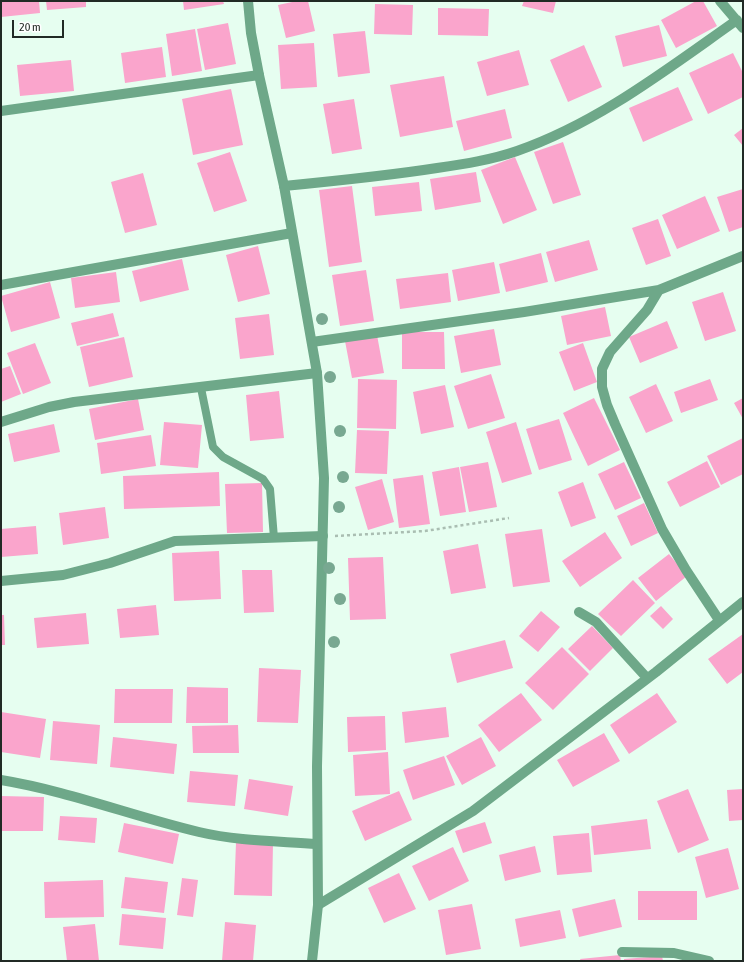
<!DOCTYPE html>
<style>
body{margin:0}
#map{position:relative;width:744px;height:962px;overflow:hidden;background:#e6fef0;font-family:"Asap Condensed",sans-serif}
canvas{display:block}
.frame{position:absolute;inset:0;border:2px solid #212a25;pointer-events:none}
.scale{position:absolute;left:12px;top:20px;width:52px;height:18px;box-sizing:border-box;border:2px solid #212a25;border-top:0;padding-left:5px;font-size:12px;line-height:14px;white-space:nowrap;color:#212a25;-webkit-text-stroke:3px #fff;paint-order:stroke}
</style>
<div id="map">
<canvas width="744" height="962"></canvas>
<div class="frame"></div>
<div class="scale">20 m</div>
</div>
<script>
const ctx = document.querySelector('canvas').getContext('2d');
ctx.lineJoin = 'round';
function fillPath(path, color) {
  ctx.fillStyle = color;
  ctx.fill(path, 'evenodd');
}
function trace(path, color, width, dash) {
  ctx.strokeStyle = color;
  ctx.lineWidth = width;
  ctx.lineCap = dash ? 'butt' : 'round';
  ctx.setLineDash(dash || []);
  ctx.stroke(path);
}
const building = new Path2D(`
 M1,1h38l1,12 -39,4z
 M46,1h40v6l-39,3z
 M183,1h40l1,3 -40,6z
 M297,1h11l7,30 -29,7 -8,-33z
 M524,1h32l-3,12 -31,-7z
 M696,1h7l14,25 -41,22 -15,-28z
 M375,4l38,1 -1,30 -38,-1z
 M438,8l51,1 -1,27 -50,-1z
 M228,23l8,41 -31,6 -8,-41z
 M659,25l8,31 -44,11 -8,-31z
 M195,29l7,42 -30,5 -6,-42z
 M365,31l5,42 -32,4 -5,-43z
 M314,43l3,44 -36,2 -3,-44z
 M584,45l18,42 -34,15 -18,-42z
 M162,47l4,30 -41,6 -4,-30z
 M519,50l10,35 -42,11 -10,-34z
 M733,53l10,20v24l-35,17 -19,-41z
 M71,60l3,31 -54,5 -3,-31z
 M444,76l9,51 -53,10 -10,-52z
 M678,87l15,33 -50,22 -14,-34z
 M231,89l12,56 -50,10 -11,-56z
 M354,99l8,50 -30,5 -9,-50z
 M505,109l7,29 -48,13 -8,-30z
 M743,128v18l-9,-11z
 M563,142l18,53 -28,9 -19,-52z
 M230,152l17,49 -33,11 -17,-49z
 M515,157l22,53 -34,14 -22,-54z
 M476,172l5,30 -46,8 -5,-31z
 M143,173l14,52 -32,8 -14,-51z
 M419,182l3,29 -47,5 -3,-29z
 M352,186l10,76 -33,5 -10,-77z
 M743,189v38l-14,5 -12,-35z
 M705,196l15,35 -43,18 -15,-34z
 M658,219l13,37 -25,9 -14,-37z
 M589,240l9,30 -43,12 -9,-30z
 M258,246l12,48 -32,8 -12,-47z
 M541,253l7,29 -42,10 -7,-28z
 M182,259l7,31 -49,12 -8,-31z
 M494,262l6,31 -42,8 -6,-31z
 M366,270l8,51 -34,5 -8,-51z
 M116,272l4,30 -45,6 -4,-30z
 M448,273l3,29 -51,7 -4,-30z
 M50,282l10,36 -49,14 -10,-36z
 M723,292l13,39 -31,10 -13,-39z
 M605,307l6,29 -44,9 -6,-29z
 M113,313l6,23 -42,10 -6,-23z
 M269,314l5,41 -34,4 -5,-41z
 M667,321l11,27 -38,15 -11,-26z
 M494,329l7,36 -40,8 -7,-37z
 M402,332h42l1,37h-43z
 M377,335l7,38 -32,5 -7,-37z
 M124,337l9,40 -44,10 -9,-40z
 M35,343l16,40 -28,11 -16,-41z
 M583,343l14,39 -23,9 -15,-39z
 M10,366l11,28 -20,8v-33z
 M491,374l14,44 -37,11 -14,-43z
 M358,379l39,1 -1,49 -39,-1z
 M710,379l8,21 -37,13 -7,-21z
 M656,384l17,37 -27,12 -17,-36z
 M445,385l9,42 -33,7 -8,-42z
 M279,391l5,47 -34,3 -4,-46z
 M594,398l26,52 -32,16 -25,-53z
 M743,398v21l-9,-16z
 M138,399l6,31 -49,10 -6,-31z
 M559,419l13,41 -33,10 -13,-41z
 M164,422l38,3 -4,43 -38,-3z
 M516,422l16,52 -30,9 -16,-51z
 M54,424l6,28 -46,10 -6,-28z
 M357,430l32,1 -2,43 -32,-1z
 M151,435l5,31 -55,8 -4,-31z
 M743,438v36l-22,11 -14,-29z
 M707,461l13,26 -40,20 -13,-25z
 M488,462l9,45 -28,5 -9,-45z
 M624,462l17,36 -26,12 -17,-36z
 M459,467l7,45 -26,4 -8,-44z
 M219,472l1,34 -96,3 -1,-33z
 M423,475l7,49 -31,4 -6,-49z
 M382,479l12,43 -26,8 -13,-43z
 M583,482l13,36 -25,9 -13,-35z
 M262,483l1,49 -36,1 -2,-49z
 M644,503l14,30 -27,13 -14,-30z
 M105,507l4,31 -46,7 -4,-32z
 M36,526l2,28 -37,3v-28z
 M542,529l8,53 -37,5 -8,-53z
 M605,532l17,26 -42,29 -18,-26z
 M478,544l8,44 -35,6 -8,-43z
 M219,551l2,48 -47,2 -2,-48z
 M669,554l18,22 -31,25 -18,-23z
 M383,557l3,62 -36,1 -2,-62z
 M242,570h30l2,42 -30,1z
 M633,580l22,23 -34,33 -23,-22z
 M156,605l3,30 -39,3 -3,-29z
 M661,606l12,13 -10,10 -13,-13z
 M541,611l19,16 -22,25 -19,-16z
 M86,613l3,31 -52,4 -3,-30z
 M1,615h3l1,30h-4z
 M592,626l21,22 -23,23 -22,-22z
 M743,634v38l-16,12 -19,-25z
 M505,640l8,28 -56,15 -7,-29z
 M562,647l27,27 -36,36 -28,-27z
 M259,668l42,2 -3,53 -41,-1z
 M187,687l41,1v35h-42z
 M115,689h58l-1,34h-58z
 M521,693l21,27 -43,32 -21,-27z
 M657,693l20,29 -48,32 -19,-29z
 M446,707l3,30 -44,6 -3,-31z
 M1,712l45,7 -6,39 -39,-6z
 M385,716l1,34 -38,2 -1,-35z
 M53,721l47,4 -3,39 -47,-4z
 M238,725l1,28h-46l-1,-27z
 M604,733l16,28 -47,26 -16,-27z
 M113,737l64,7 -3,30 -64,-7z
 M481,737l15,29 -34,19 -16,-29z
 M388,752l2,42 -35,2 -2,-41z
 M444,756l11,29 -42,15 -10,-30z
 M190,771l48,4 -3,31 -48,-4z
 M249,779l44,7 -5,30 -44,-7z
 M688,789l21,51 -31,13 -21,-52z
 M743,789v31l-14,1 -2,-31z
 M399,791l13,29 -47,21 -13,-30z
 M1,796l43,1 -1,34h-42z
 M60,816l37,2 -2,25 -37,-3z
 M647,819l4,30 -57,6 -3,-29z
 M485,822l7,21 -29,10 -8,-22z
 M124,823l55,11 -6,30 -55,-12z
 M589,833l3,39 -35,3 -4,-39z
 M236,843h37l-1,53 -38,-1z
 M535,846l6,26 -36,9 -6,-26z
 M453,847l16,34 -40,20 -17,-35z
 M728,848l11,41 -33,9 -11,-41z
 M399,873l17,36 -32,14 -16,-35z
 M125,877l43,5 -4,31 -43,-5z
 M182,878l16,2 -5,37 -16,-2z
 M103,880l1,37 -59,1 -1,-36z
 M638,891h59v29h-59z
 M615,899l7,28 -43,10 -7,-28z
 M472,904l9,45 -35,6 -8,-45z
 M560,910l6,28 -46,9 -5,-28z
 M122,914l44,4 -3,31 -44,-4z
 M225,922l31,3 -3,36h-31z
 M95,924l4,37h-32l-4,-34z
 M620,955l1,6h-40l-1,-2z
 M662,956l1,5h-39v-2z`);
const path = new Path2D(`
 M335,536l90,-5 84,-13`);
const service = new Path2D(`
 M201,388l12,59 10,10 40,22 7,10 4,49`);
const minor = new Path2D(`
 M720,1l23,27
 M1,111l258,-36
 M284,186c51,-5 102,-10 153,-18 27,-4 54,-8 80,-17 81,-28 150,-82 220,-131
 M1,285l291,-52
 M659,290l-12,20 -37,42 -8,17v18l5,18 8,19 47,105 24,41 33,50
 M312,342l212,-30 135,-22 84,-34
 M1,422l48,-15 25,-5 243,-29
 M1,581l62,-6 47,-12 65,-22 148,-5
 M579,612l17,10 51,56
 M1,780c67,11 131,36 198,52 38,9 78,9 118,12
 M318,905l155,-94 183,-139 87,-70
 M622,952l52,1 35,8`);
const tertiary = new Path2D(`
 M248,1l3,32 8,42 25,111 33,187 7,105 -7,288 1,139 -6,56`);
const trees = [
 [322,319],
 [330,377],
 [340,431],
 [343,477],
 [339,507],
 [329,568],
 [340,599],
 [334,642]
];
fillPath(building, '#faa5cc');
trace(path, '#aabeb2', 2.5, [3, 3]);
trace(service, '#6ea889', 8);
trace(minor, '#6ea889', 10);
trace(tertiary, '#6ea889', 10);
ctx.fillStyle = '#78a891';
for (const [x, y] of trees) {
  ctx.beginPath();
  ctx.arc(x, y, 6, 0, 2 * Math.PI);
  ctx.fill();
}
</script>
